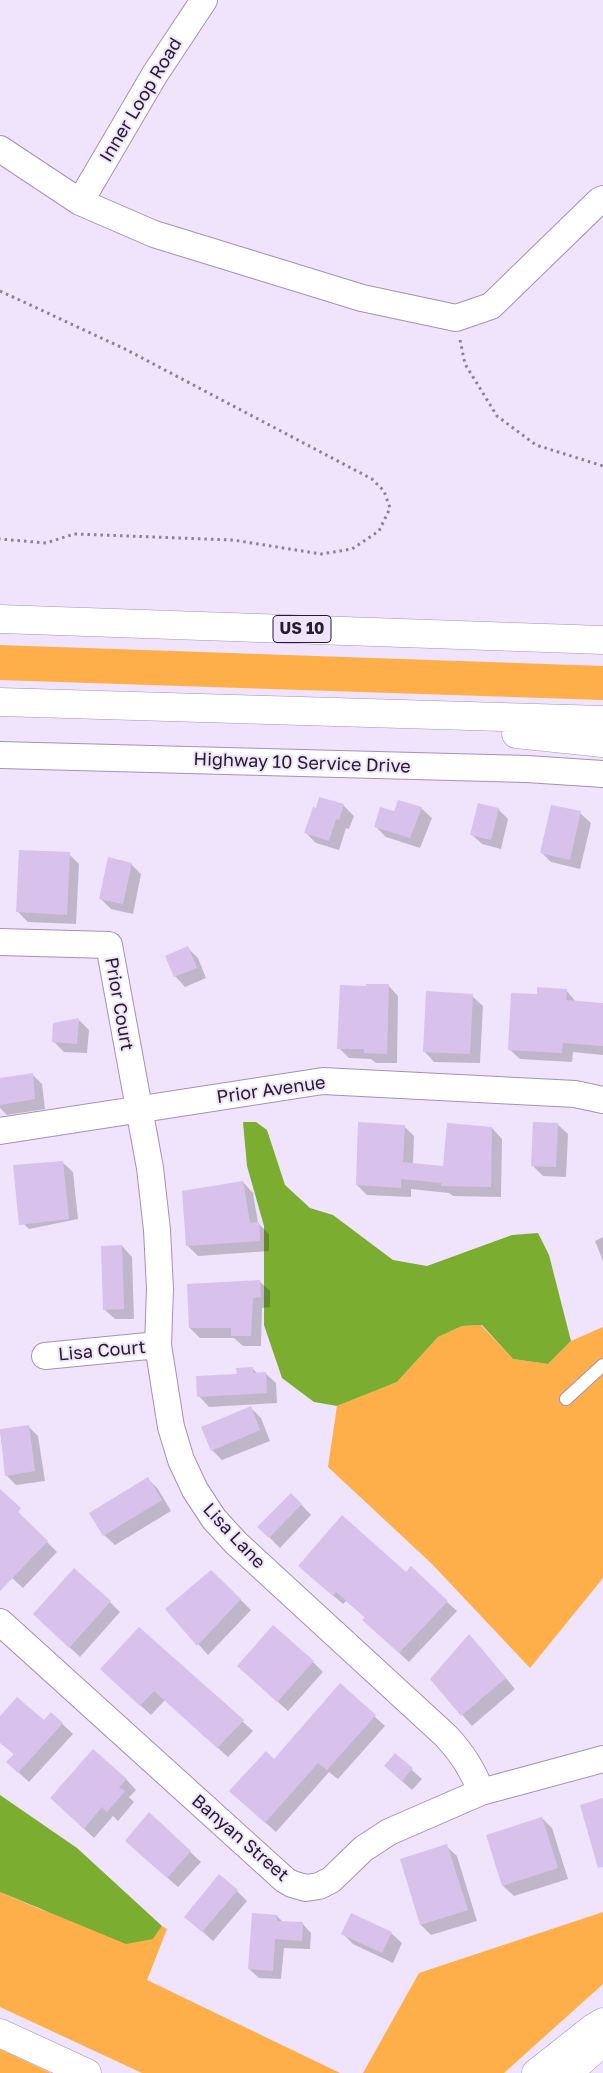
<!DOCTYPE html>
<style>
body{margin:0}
canvas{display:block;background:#f0e3fc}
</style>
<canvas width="603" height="2073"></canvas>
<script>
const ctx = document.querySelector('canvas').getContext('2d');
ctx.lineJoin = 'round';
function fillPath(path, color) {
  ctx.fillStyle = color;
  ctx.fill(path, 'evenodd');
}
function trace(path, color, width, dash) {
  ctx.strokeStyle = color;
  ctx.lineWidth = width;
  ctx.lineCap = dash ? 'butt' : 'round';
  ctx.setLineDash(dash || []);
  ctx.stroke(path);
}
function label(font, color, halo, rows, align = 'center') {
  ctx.font = font + ' "Golos Text",sans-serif';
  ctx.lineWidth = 4;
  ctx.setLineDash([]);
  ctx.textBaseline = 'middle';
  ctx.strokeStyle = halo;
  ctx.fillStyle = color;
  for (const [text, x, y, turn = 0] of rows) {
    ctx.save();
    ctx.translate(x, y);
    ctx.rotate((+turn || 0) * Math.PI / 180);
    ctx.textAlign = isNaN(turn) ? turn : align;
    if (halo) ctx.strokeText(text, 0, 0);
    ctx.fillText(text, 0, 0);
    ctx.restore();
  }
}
const green = new Path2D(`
 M0,645l603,21v34l-603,-20z
 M481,1325l32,34 35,5 23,-23 32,-14v251l-73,90 -98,-104 -104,-97 9,-61 60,-24 41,-45 24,-11z
 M0,1892l42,18 111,29 9,-13 5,3 -20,51 193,93h-198l-142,-66z
 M603,1912v72l-99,89h-141l56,-100z
 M0,2049l51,24h-51z`);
const water = new Path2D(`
 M243,1122h13l11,8 18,55 25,23 23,7 60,45 34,6 85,-31 26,-2 11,22 22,86 -23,23 -35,-5 -31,-34 -20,1 -24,11 -41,45 -60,24 -23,-4 -32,-24 -18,-53v-99l-17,-60z
 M0,1795l77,53 85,78 -9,13 -27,5 -126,-52z`);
const shadow = new Path2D(`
 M343,805l11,11 -5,13 -3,-1 -7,22 -23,-7 -10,-10z
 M421,808l11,10 -12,30 -34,-11 -10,-10z
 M498,809l10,10 -7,30 -19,-5 -11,-10z
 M580,813l11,10 -11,46 -29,-7 -10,-10z
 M69,854l10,10 -3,60 -48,-2 -10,-10z
 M131,864l10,10 -8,40 -22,-5 -11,-11z
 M188,948l10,10 8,20 -21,9 -10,-11z
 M388,985l10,11 -1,67h-21l-5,-4 -22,-1 -10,-10 28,-60z
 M566,990l10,12 27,2v51l-30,-3 -1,10 -52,-3 -11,-10 29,-53z
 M472,996l11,10 -3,57 -46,-1 -10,-11z
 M79,1020l10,10 -2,23 -23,-1 -11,-11z
 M32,1074l10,10 3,25 -38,6 -7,-7v-28z
 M557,1124l11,10 -2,43 -23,-1 -11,-11z
 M404,1126l10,10 -1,28 31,3 48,-39 10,11 -1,58 -48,-1 -4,-3 -38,-4v8l-44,-2 -10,-10z
 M62,1162l11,10 5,47 -49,10 -10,-10z
 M243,1182l10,11 5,30 11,11v17l-71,5 -11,-11z
 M603,1237v24l-8,-20z
 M122,1246l10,11 2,62h-19l-11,-10z
 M259,1281l11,10v16l-8,1 -1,38h-18l-9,-8h-34l-10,-10z
 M252,1368l6,6 7,-1 11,10 1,20 -68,4 -10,-11z
 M250,1407l11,11 9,23 -48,19 -10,-10z
 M28,1426l10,10 7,45 -29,4 -10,-10 -6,-45z
 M148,1479l10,10 13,22 -56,34 -11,-10z
 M291,1494l20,21 -31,33 -21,-21z
 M0,1504l11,2 46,46 -34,36 -23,-21z
 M211,1571l40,39 -43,45 -41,-46z
 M406,1574l41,28 10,9 -48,51 -35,-32 -8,-12 -20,-17 -3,3 -34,-29z
 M110,1602l10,10 -40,45 -35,-33z
 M139,1628l114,103 -25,26 -63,-57 -14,15 -39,-36z
 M479,1646l36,43 -43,37 -41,-47z
 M313,1662l10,10 -35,39 -39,-35z
 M340,1685l45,41 -47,53 -9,-7 -53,60 -35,-31z
 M52,1714l21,20 -44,48 -11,-10 -3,-17 -15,-13v-24l44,4z
 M395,1755l27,24 -10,11 -16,-14z
 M126,1779l10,11 -7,7 5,5 -16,19 -5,-5 -19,22 -32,-30z
 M150,1814l51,48 -23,25 -41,-36z
 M542,1818l10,10 16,51 -54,17 -11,-10z
 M446,1846l11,10 20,65 -46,14 -10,-10 -20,-65z
 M237,1891l10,10 -34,40 -28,-25z
 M277,1916l6,6 19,1 9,10 -1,16 -26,-1 -3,31 -22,-1 -10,-9z
 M391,1933l11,10 -9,20 -40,-19 -10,-10z`);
const building = new Path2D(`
 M319,797l25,7 -5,16 -3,-1 -7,22 -25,-8 9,-26 3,1z
 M398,800l24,7 -12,31 -36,-11 6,-20 14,4z
 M478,803l21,5 -8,32 -21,-5z
 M551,805l30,6 -11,49 -30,-7z
 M19,850l51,2 -3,63 -51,-3z
 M108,857l24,6 -9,41 -24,-5z
 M188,946l9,22 -23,9 -9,-21z
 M366,984h23l-2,70 -23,-1v-4h-27l3,-64 26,1z
 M537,987l30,2 -1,11 37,3v43l-40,-3 -1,10 -54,-3 3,-57 26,1z
 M426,991l47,3 -3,60 -47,-2z
 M79,1018l-2,26 -25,-2 1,-19z
 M33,1073l2,26 -35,6v-27z
 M358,1122l47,3 -2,37 40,4 4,-43 45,4 -1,60 -50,-1v-3l-40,-4v9l-45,-3z
 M533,1122l25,1 -2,44 -25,-1z
 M63,1161l6,58 -50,6 -6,-60z
 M243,1181l7,42 9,-1 1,19 -74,5 -4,-55z
 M122,1245l2,64 -21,1 -2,-64z
 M260,1280l1,17 -8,1 -2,38h-20v-8h-42l-2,-44z
 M253,1367v6l13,-1 1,21 -70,4 -1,-21 41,-2 -1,-6z
 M251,1406l9,24 -49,21 -10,-24z
 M29,1425l6,46 -30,5 -5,-47z
 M148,1477l14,23 -59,36 -14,-23z
 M0,1489l21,19 -3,4 30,29 -48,50z
 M291,1493l11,11 -33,34 -12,-11z
 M342,1515l64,57 5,-6 37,35 -49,52 -37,-33 3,-3 -29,-25 -3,4 -35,-30z
 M74,1568l37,33 -42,47 -36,-34z
 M211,1570l30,29 -44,47 -32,-37z
 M273,1625l41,36 -37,41 -40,-36z
 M139,1627l105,93 -27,28 -63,-57 -14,15 -40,-37z
 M469,1634l37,44 -45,38 -31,-37z
 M340,1683l36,32 -49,55 -9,-7 -53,60 -36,-32 37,-40 8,8z
 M17,1697l27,23 7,-8 12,11 -45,50 -12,-11 8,-8 -14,-11v-27z
 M93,1749l34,30 -8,8 6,4 -18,21 -5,-5 -18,22 -34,-31z
 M395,1753l18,15 -11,13 -18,-15z
 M603,1798v69l-5,1 -18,-63z
 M149,1812l42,39 -24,27 -42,-37z
 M542,1817l16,51 -56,18 -16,-51z
 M447,1844l21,66 -48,15 -20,-66z
 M219,1874l19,16 -36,42 -18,-15z
 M252,1913l25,2v6l26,1 -1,19 -27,-2 -2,32 -25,-2z
 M351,1913l41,19 -10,21 -41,-19z`);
const path = new Path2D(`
 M0,291l125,58 247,130 12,12 6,17 -11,23 -27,18 -31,5 -88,-14 -159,-6 -28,9 -46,-4
 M460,340l5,24 32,52 39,29 67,21`);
const lane = new Path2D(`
 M566,1399l37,-34`);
const street = new Path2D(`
 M0,149l80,53 74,32 208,64 94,20 35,-12 108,-105 4,-2
 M80,202l75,-128 49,-74
 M0,755l527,14 76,5
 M0,942l109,3 41,223 7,62 3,59 -2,56 13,82 10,33 14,30 19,29 22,24 210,193c16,17 27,33 35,56
 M0,1131l323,-50 252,13 28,6
 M45,1356l113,-11
 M0,1622l285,258 7,4 14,4 13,-2 12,-6 32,-31 26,-17 92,-40 122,-33`);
const primary = new Path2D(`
 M568,2073l35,-31`);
const highway = new Path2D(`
 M0,619l603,21
 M0,702l603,18
 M516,734l87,9
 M0,2033l87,40
 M536,2073l57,-45 10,-6`);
const shields = [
 [302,629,58]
];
const shieldNames = [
 ["US 10",302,629]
];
const streetNames = [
 ["Inner Loop Road",141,100,-59],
 ["Highway 10 Service Drive",302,763,2],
 ["Prior Court",119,1004,80],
 ["Prior Avenue",271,1090,-8],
 ["Lisa Court",102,1351,-5],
 ["Lisa Lane",234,1536,47],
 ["Banyan Street",240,1838,41]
];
fillPath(green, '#feaf49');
fillPath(water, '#7bad31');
fillPath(shadow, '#0003');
fillPath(building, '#d8c2ec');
trace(lane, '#a690b8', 14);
trace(street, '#a690b8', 28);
trace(primary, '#a690b8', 29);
trace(highway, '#a690b8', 29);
trace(path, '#8c8195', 3, [2.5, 4]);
trace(lane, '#fff', 12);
trace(street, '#fff', 26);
trace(primary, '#fff', 28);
trace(highway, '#fff', 28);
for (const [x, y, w] of shields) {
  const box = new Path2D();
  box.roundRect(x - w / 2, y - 13.5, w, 27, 4);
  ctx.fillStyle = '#f0e3fc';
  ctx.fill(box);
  trace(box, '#251d2c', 1);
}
label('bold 16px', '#251d2c', null, shieldNames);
label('18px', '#251d2c', '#f0e3fc', streetNames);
</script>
